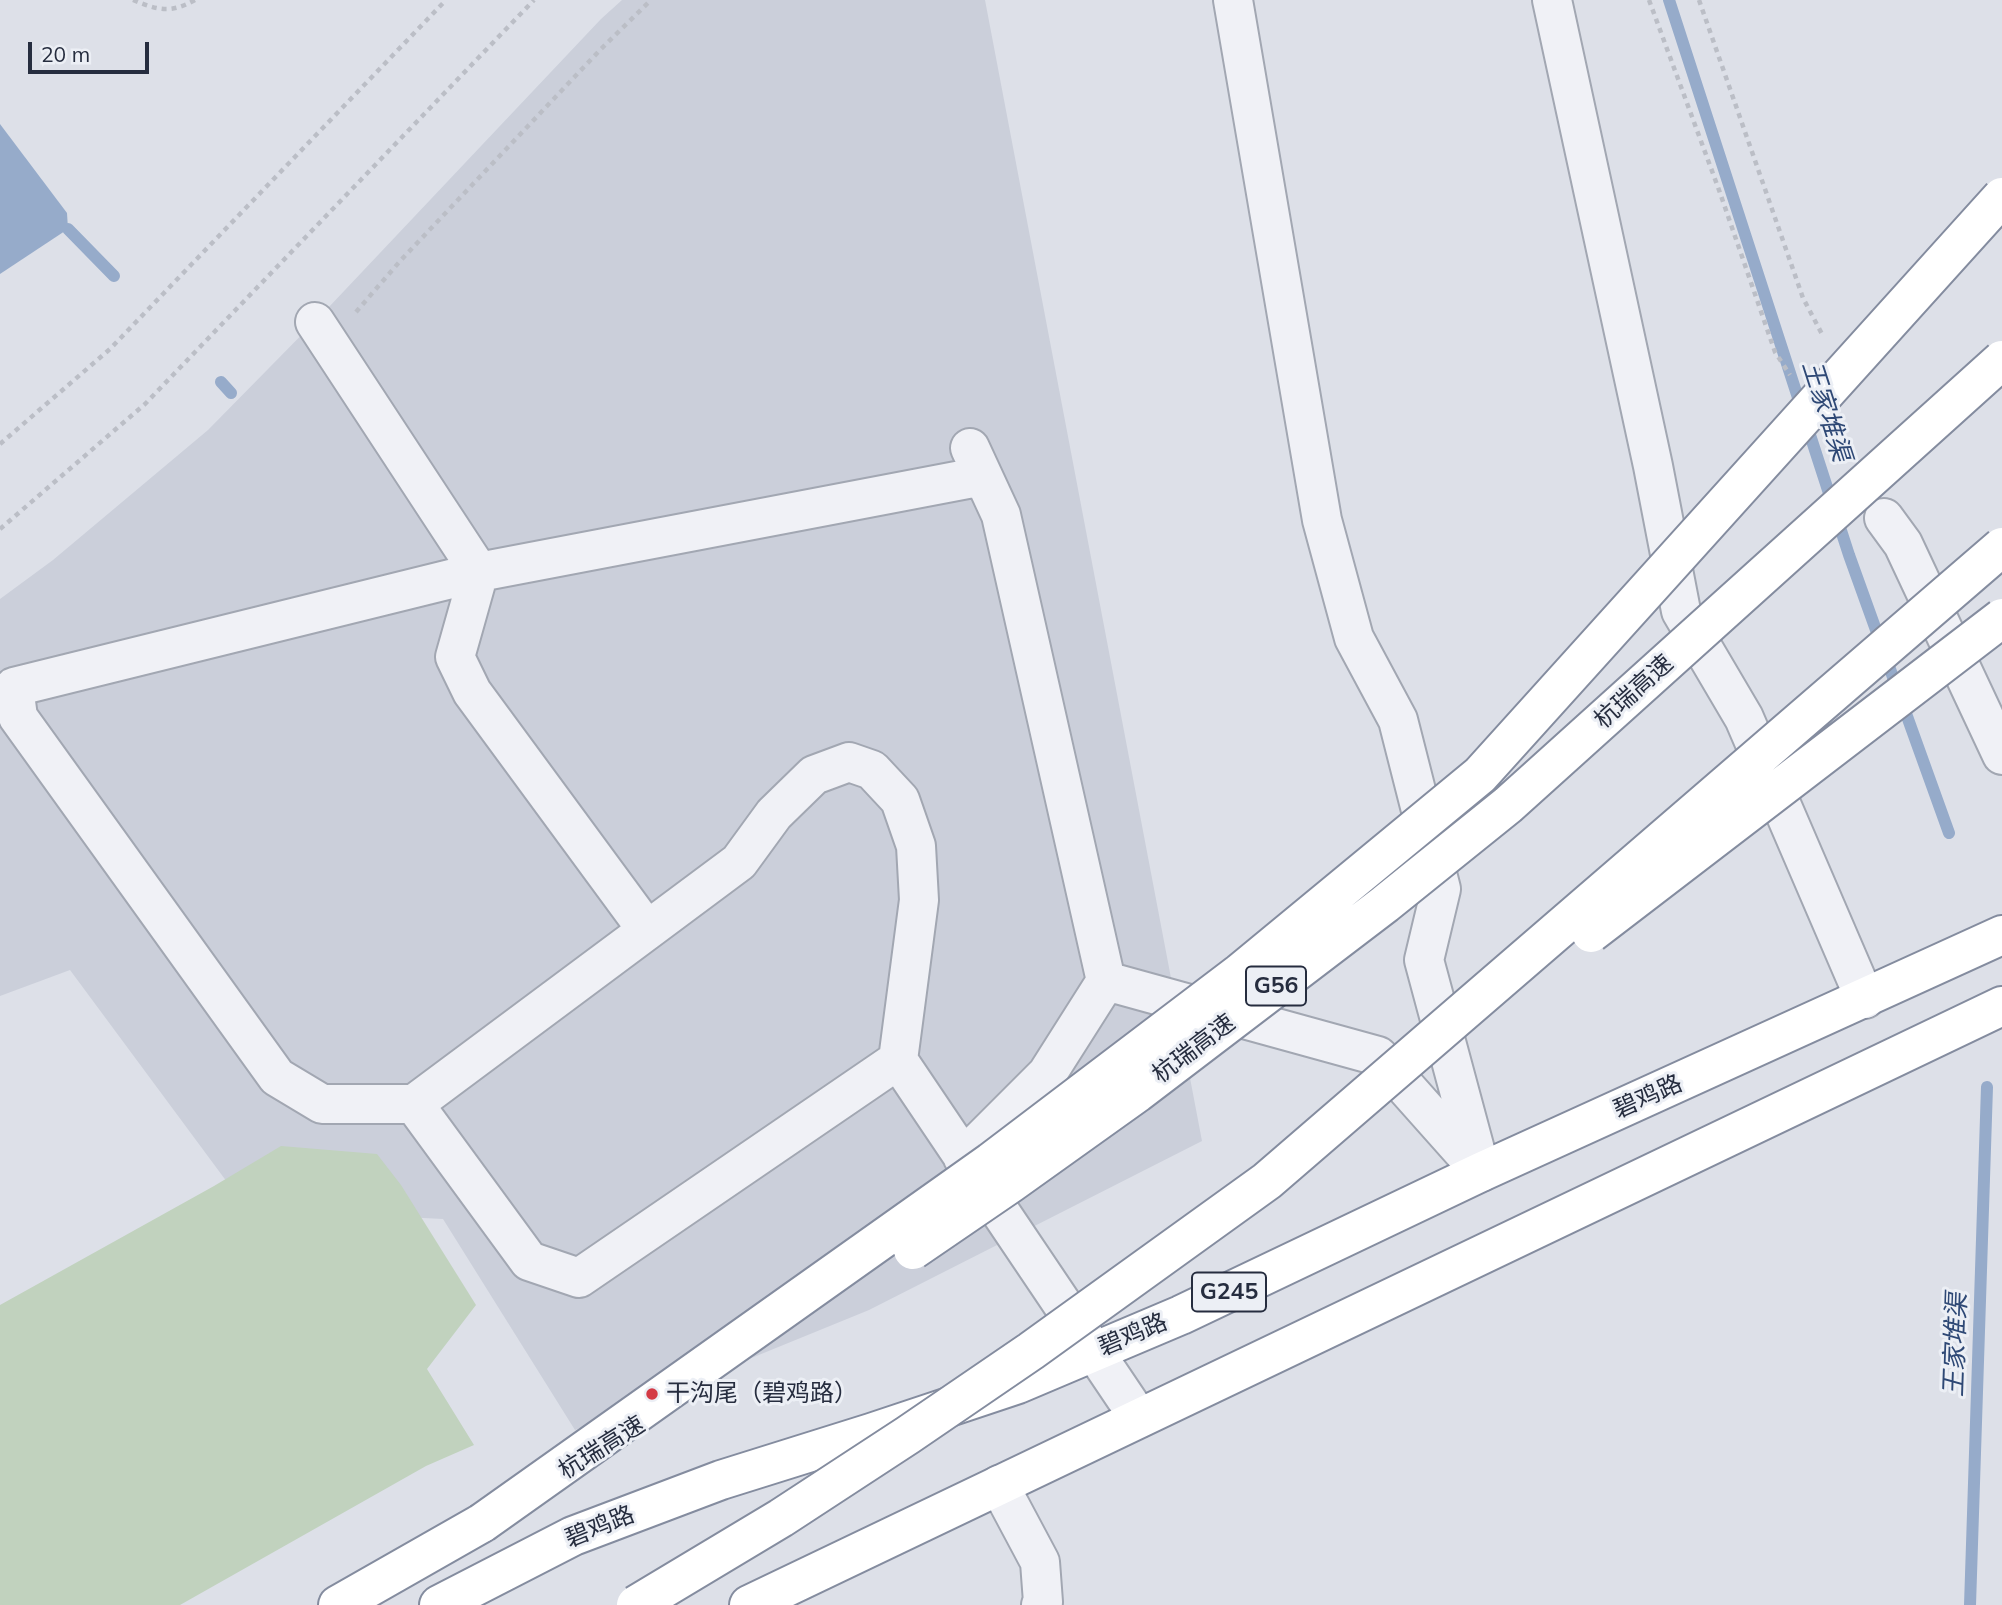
<!DOCTYPE html>
<meta charset="utf-8">
<style>
body{margin:0}
#map{position:relative;width:2002px;height:1605px;overflow:hidden;background:#dde0e8;font-family:Mulish,sans-serif}
canvas{display:block}
.scale{position:absolute;left:28px;top:42px;width:121px;height:32px;box-sizing:border-box;border:4px solid #262d3f;border-top:0;padding-left:9px;font-size:21px;line-height:24px;white-space:nowrap;color:#262d3f;-webkit-text-stroke:5px #eceff5;paint-order:stroke}
</style>
<div id="map">
<canvas width="2002" height="1605"></canvas>
<div class="scale">20 m</div>
</div>
<script>
const ctx = document.querySelector('canvas').getContext('2d');
ctx.lineJoin = 'round';
function fillPath(path, color) {
  ctx.fillStyle = color;
  ctx.fill(path, 'evenodd');
}
function trace(path, color, width, dash) {
  ctx.strokeStyle = color;
  ctx.lineWidth = width;
  ctx.lineCap = dash ? 'butt' : 'round';
  ctx.setLineDash(dash || []);
  ctx.stroke(path);
}
function label(font, color, halo, rows, align = 'center') {
  ctx.font = font + ' Mulish,"Noto Sans SC",sans-serif';
  ctx.lineWidth = 6;
  ctx.setLineDash([]);
  ctx.textBaseline = 'middle';
  ctx.strokeStyle = halo;
  ctx.fillStyle = color;
  for (const [text, x, y, turn = 0] of rows) {
    ctx.save();
    ctx.translate(x, y);
    ctx.rotate((+turn || 0) * Math.PI / 180);
    ctx.textAlign = isNaN(turn) ? turn : align;
    if (halo) ctx.strokeText(text, 0, 0);
    ctx.fillText(text, 0, 0);
    ctx.restore();
  }
}
const built = new Path2D(`
 M622,0h363l217,1141 -333,169 -294,120 -132,-211 -196,-10 -177,-239 -70,26v-397l53,-39 155,-130 120,-122 273,-289z`);
const green = new Path2D(`
 M281,1146l96,8 24,31 75,120 -49,64 47,76 -48,21 -246,139h-180v-300l214,-119z`);
const water = new Path2D(`
 M0,124l67,89 1,16 -68,45z`);
const stream = new Path2D(`
 M1669,0l180,555 100,278
 M68,229l46,47
 M221,382l10,11
 M1970,1605l17,-518`);
const path = new Path2D(`
 M133,0c25,10 37,14 62,0
 M1649,0l70,190 56,162 15,23
 M1699,0l104,298 20,38
 M356,312l45,-52 200,-211 50,-49
 M0,444l110,-95 336,-349
 M0,529l145,-125 389,-404`);
const minor = new Path2D(`
 M1233,0l89,520 32,118 44,82 43,169 -17,71 57,212
 M1552,0l101,466 28,145 63,107 121,281
 M315,322l164,250 -24,85 17,35 175,238
 M970,448l31,67 105,466 272,75 97,109
 M1884,518l19,26 99,211
 M898,1060l21,-160 -3,-54 -16,-46 -28,-30 -23,-8 -35,13 -40,39 -35,48 -325,242 115,157 50,17 319,-218 241,358
 M414,1104h-92l-45,-27 -259,-360 -4,-30 465,-115 504,-96
 M963,1158l84,-84 59,-93
 M999,1485l41,77 3,40 -2,3`);
const highway = new Path2D(`
 M338,1605l144,-82
 M439,1605l134,-69 148,-56 150,-47 147,-49 163,-69 300,-143 521,-237
 M749,1605l1253,-599`);
const highwayBridge = new Path2D(`
 M1591,933l411,-315
 M913,1250l98,-67 126,-90 248,-189 123,-99 494,-445
 M482,1523l509,-361 249,-189 240,-198 522,-578
 M636,1605l145,-87 127,-83 123,-84 236,-170 735,-634`);
const markers = [
 [652,1394,7,"#d43a45"]
];
const shields = [
 [1276,986,60],
 [1229,1292,74]
];
const shieldNames = [
 ["G56",1276,986],
 ["G245",1229,1292]
];
const streetNames = [
 ["杭瑞高速",1634,692,-42],
 ["杭瑞高速",1194,1049,-37],
 ["碧鸡路",1648,1097,-24],
 ["碧鸡路",1133,1335,-23],
 ["杭瑞高速",602,1448,-32],
 ["碧鸡路",600,1527,-22]
];
const poiNames = [
 ["干沟尾（碧鸡路）",666,1394]
];
const waterNames = [
 ["王家堆渠",1826,411,72],
 ["王家堆渠",1956,1345,-88]
];
fillPath(built, '#cbcfda');
fillPath(green, '#c1d2be');
fillPath(water, '#96abca');
trace(stream, '#96abca', 12);
trace(minor, '#a2a7b2', 42);
trace(highway, '#848c9f', 42);
trace(path, '#bbbec6', 4.5, [5, 5]);
trace(minor, '#f0f1f6', 38);
trace(highway, '#fff', 38);
trace(highwayBridge, '#848c9f', 42, []);
trace(highwayBridge, '#fff', 38);
for (const [x, y, r, color] of markers) {
  const dot = new Path2D();
  dot.arc(x, y, r, 0, 2 * Math.PI);
  ctx.fillStyle = color;
  ctx.fill(dot);
  trace(dot, '#eceff5', 2.5);
}
for (const [x, y, w] of shields) {
  const box = new Path2D();
  box.roundRect(x - w / 2, y - 19.5, w, 39, 5);
  ctx.fillStyle = '#eceff5';
  ctx.fill(box);
  trace(box, '#262d3f', 2);
}
label('bold 23px', '#262d3f', null, shieldNames);
label('24px', '#262d3f', '#eceff5', streetNames);
label('24px', '#262d3f', '#eceff5', poiNames, 'left');
label('italic 26px', '#2e4875', '#eceff5', waterNames);
</script>
